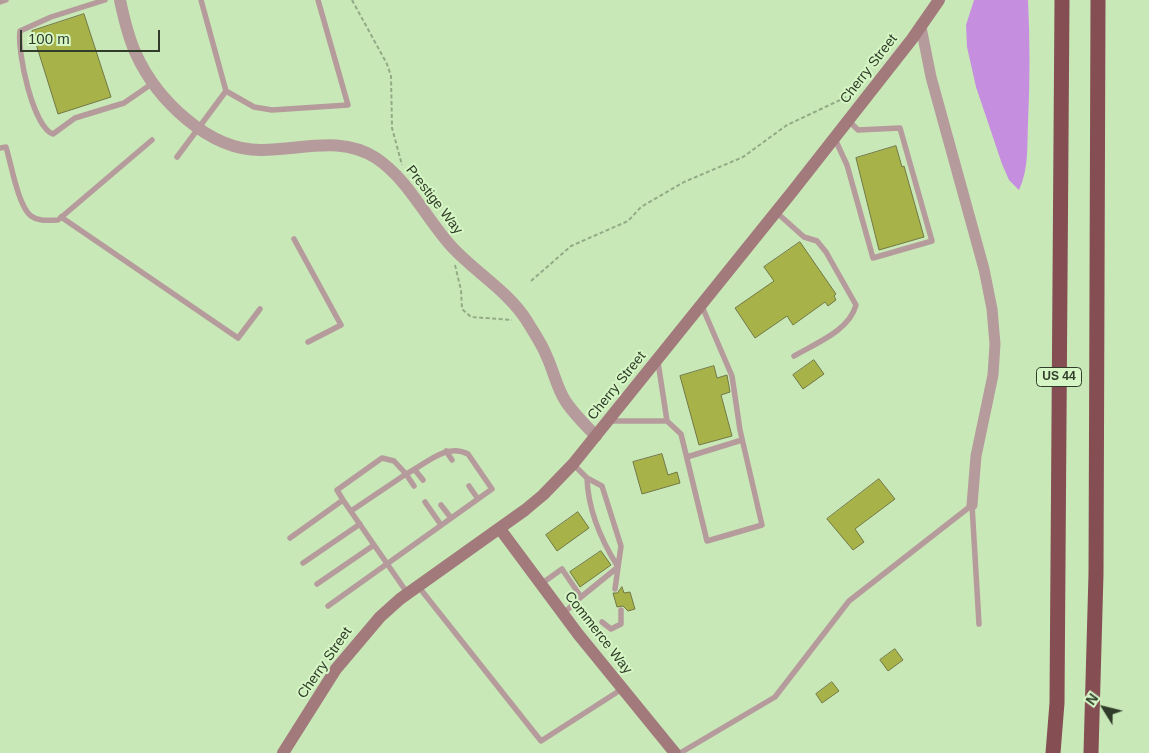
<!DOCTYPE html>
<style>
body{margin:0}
#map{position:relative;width:1149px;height:753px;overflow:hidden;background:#c9e8b8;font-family:Arial,sans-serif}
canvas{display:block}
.north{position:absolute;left:1079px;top:683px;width:50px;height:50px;-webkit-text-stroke:4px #d6f6c5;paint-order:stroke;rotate:306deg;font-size:14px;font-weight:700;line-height:20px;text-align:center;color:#313d2a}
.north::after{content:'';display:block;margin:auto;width:18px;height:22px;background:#313d2a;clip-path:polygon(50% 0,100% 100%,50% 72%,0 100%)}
.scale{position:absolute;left:20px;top:30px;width:140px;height:22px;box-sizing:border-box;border:2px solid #313d2a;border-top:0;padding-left:6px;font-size:15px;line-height:18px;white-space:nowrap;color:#313d2a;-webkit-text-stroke:4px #d6f6c5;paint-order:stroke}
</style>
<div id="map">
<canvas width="1149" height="753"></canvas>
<div class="north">N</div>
<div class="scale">100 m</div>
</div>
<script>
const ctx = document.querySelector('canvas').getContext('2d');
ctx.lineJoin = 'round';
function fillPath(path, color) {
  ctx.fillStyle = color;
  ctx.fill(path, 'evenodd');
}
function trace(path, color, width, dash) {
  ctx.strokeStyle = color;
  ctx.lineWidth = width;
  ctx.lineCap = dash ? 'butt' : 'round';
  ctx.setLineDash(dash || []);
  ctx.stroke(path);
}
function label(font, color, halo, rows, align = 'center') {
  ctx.font = font + ' Arial,sans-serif';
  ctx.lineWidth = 4;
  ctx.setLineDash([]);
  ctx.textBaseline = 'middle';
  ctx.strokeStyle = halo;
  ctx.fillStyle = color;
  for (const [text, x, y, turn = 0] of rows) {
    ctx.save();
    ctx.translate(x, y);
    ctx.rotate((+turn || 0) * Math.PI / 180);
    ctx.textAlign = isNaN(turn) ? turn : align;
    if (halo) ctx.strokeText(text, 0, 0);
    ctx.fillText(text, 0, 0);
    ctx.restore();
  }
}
const water = new Path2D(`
 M974,0h54c2,41 2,81 0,122 -1,23 1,47 -9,68l-10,-10 -7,-16 -26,-77 -9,-40 -1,-22z`);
const building = new Path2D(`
 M84,14l27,83 -53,17 -26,-83z
 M896,146l6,21 2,-1 20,71 -45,13 -23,-92z
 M800,242l36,52 -2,2 2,4 -8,6 -3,-4 -32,23 -6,-9 -32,22 -20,-30 39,-27 -10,-14z
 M814,360l10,14 -21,15 -10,-14z
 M714,366l3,12 10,-3 3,17 -9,3 11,41 -33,9 -19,-69z
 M662,454l6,21 9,-3 3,11 -38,11 -9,-32z
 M879,479l16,20 -40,30 9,13 -11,8 -26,-31z
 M578,512l11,16 -32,23 -11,-16z
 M601,551l10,14 -31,22 -10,-15z
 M622,587l2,6 6,-1 5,17 -7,2 -5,-5 -6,1 -4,-14h4z
 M895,649l8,11 -15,11 -8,-11z
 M832,682l7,9 -17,12 -6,-9z`);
const path = new Path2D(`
 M352,0l35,64 4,12 1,52 10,37
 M455,265l6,25 1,19 9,8 41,3
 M531,281l40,-35 57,-25 13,-14 43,-25 59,-25 44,-32 68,-32`);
const service = new Path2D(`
 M105,0l-54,17 -31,14c-3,21 13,96 33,103l22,-16 49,-15 29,-20
 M201,0l25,91 28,16 18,3 76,-5 -30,-105
 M0,2l6,-2
 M835,139l12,26 26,93 59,-17 -32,-113 -42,2 -10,-10
 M0,148l6,-1c5,16 12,59 25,69 8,6 18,4 27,4l94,-80
 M177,157l49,-66
 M776,212l28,25 13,4 9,11 30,53c-7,26 -40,38 -62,51
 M61,217l177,121 22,-29
 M294,239l47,86 -33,17
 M658,362l9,59
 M609,421h58l14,13 26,107 55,-16 -22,-95 -8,-54 -31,-72
 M446,451l6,9
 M687,457l55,-17
 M573,464l14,14c1,32 14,62 31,89l-37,30
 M415,470l8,10
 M587,478l15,8 19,60 -6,43
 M469,486l9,13
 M425,502l16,23
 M441,505l10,13
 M972,505l7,119
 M351,511l55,-37 -12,-13 -12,-3 -45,32 6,10 65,94
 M290,538l53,-38
 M303,563l57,-39
 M317,584l57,-39
 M541,584l21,-15 19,28 -18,17
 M418,586l123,155 81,-52
 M328,606l164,-117 -24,-35c-22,-12 -43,11 -62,20l8,12
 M602,622l9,7 10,-5v-14
 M680,753l95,-56 74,-96 123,-96`);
const minor = new Path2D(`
 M921,27l10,50 53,192 8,40 3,35 -2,31 -17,81 -4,49`);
const tertiary = new Path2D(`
 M120,0c4,19 8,37 16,54 21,46 73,97 126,96 40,0 78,-15 114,8 33,22 50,61 76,89 24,26 56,44 75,74 7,12 15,23 20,36 7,15 10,32 19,45 9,13 19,23 30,34`);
const secondary = new Path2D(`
 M500,529l78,105 97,119
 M283,753l53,-84 44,-52 20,-18 125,-89 18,-15 30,-31 219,-272 120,-153 27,-39`);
const motorway = new Path2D(`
 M1053,753l4,-50 5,-703
 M1091,753l5,-179 2,-574`);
const shields = [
 [1059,377,45]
];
const shieldNames = [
 ["US 44",1059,377]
];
const streetNames = [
 ["Cherry Street",869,69,-52],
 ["Prestige Way",434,200,52],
 ["Cherry Street",617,386,-51],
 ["Commerce Way",598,633,52],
 ["Cherry Street",325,663,-55]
];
fillPath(water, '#c68edf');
fillPath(building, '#a7b249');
trace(building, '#727845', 1);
trace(path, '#92aa85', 2, [4, 2.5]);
trace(service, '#b69b9c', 5.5);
trace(minor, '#b69b9c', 11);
trace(tertiary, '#b69b9c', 12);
trace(secondary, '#a27a7c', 12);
trace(motorway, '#844e53', 15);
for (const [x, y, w] of shields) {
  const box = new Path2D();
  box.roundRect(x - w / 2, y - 9.5, w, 19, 4);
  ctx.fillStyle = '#d6f6c5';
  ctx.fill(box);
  trace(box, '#313d2a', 1);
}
label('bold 12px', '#313d2a', null, shieldNames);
label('14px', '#313d2a', '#d6f6c5', streetNames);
</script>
